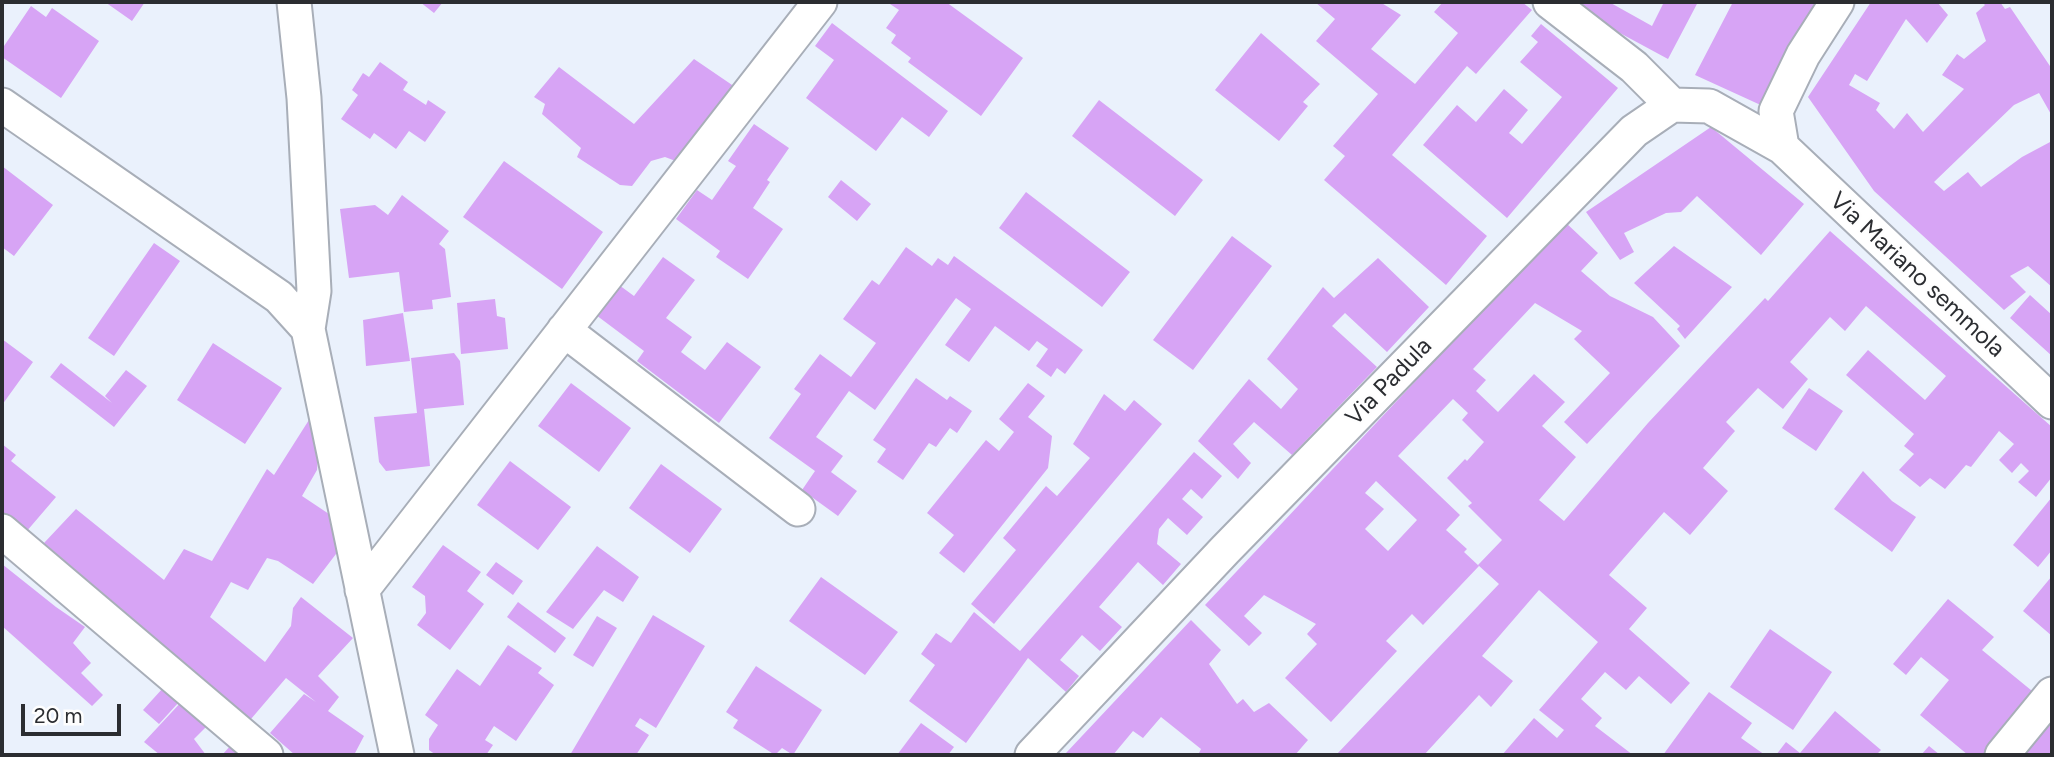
<!DOCTYPE html>
<style>
body{margin:0}
#map{position:relative;width:2054px;height:757px;overflow:hidden;background:#eaf1fc;font-family:Figtree,sans-serif}
canvas{display:block}
.frame{position:absolute;inset:0;border:4px solid #2b2d31;pointer-events:none}
.scale{position:absolute;left:21px;top:704px;width:100px;height:32px;box-sizing:border-box;border:4px solid #2b2d31;border-top:0;padding-left:9px;font-size:21px;line-height:24px;white-space:nowrap;color:#2b2d31;-webkit-text-stroke:5px #fefefe;paint-order:stroke}
</style>
<div id="map">
<canvas width="2054" height="757"></canvas>
<div class="frame"></div>
<div class="scale">20 m</div>
</div>
<script>
const ctx = document.querySelector('canvas').getContext('2d');
ctx.lineJoin = 'round';
function fillPath(path, color) {
  ctx.fillStyle = color;
  ctx.fill(path, 'evenodd');
}
function trace(path, color, width, dash) {
  ctx.strokeStyle = color;
  ctx.lineWidth = width;
  ctx.lineCap = dash ? 'butt' : 'round';
  ctx.setLineDash(dash || []);
  ctx.stroke(path);
}
function label(font, color, halo, rows, align = 'center') {
  ctx.font = font + ' Figtree,sans-serif';
  ctx.lineWidth = 5;
  ctx.setLineDash([]);
  ctx.textBaseline = 'middle';
  ctx.strokeStyle = halo;
  ctx.fillStyle = color;
  for (const [text, x, y, turn = 0] of rows) {
    ctx.save();
    ctx.translate(x, y);
    ctx.rotate((+turn || 0) * Math.PI / 180);
    ctx.textAlign = isNaN(turn) ? turn : align;
    if (halo) ctx.strokeText(text, 0, 0);
    ctx.fillText(text, 0, 0);
    ctx.restore();
  }
}
const building = new Path2D(`
 M105,2h40l-13,19z
 M420,2h23l-9,11z
 M887,2h59l77,56 -42,58 -73,-54 3,-4 -20,-15 5,-8 -10,-7 13,-18z
 M1315,2h65l21,13 -30,34 44,35 43,-51 -24,-21 9,-10h79l10,8 -56,64 -9,-8 -75,89 95,81 -41,49 -122,-105 21,-24 -12,-10 45,-52 -62,-53 19,-22z
 M1572,2h37l43,24 12,-24h34l-30,57 -50,-27z
 M1733,2h95l-63,105 -70,-32z
 M1871,2h66l11,13 -21,28 -21,-24 -39,62 -12,-7 -6,11 31,18 -4,7 18,19 13,-16 16,19 41,-43 -22,-14 15,-21 7,5 22,-18 -10,-28 9,-8 -3,-3h18l5,7 5,-2 42,62v47l-13,-23 -25,12 -80,77 10,9 24,-19 13,15 41,-30 30,-16v146l-24,-21 -18,10 16,16 -22,18 -130,-119 -66,-94z
 M31,6l15,11 6,-9 47,33 -38,57 -59,-41v-8z
 M832,23l116,88 -19,26 -27,-20 -26,34 -70,-53 28,-38 -19,-14z
 M1541,24l77,64 -111,130 -84,-73 34,-40 19,17 28,-33 24,21 -19,23 13,11 40,-47 -42,-35 18,-20 -7,-6z
 M1261,33l59,51 -17,18 5,4 -29,35 -64,-51z
 M694,59l44,30 -57,74 -16,-6 -14,4 -19,25 -12,-1 -43,-28 4,-9 -39,-34 3,-10 -11,-7 25,-30 75,57z
 M380,62l28,20 -5,8 23,15 2,-5 18,12 -21,30 -16,-11 -13,18 -22,-16 -4,6 -29,-20 17,-24 -6,-5 11,-17 6,4z
 M1099,100l104,80 -28,36 -103,-80z
 M754,124l35,24 -22,32 3,2 -17,26 30,21 -35,50 -32,-22 4,-6 -44,-32 21,-29 15,10 24,-34 -8,-5z
 M1711,127l93,77 -43,51 -64,-59 -16,16 -15,1 -42,20 10,19 -14,8 -34,-48z
 M504,161l99,71 -41,57 -99,-72z
 M2,166l51,39 -39,51 -12,-9z
 M841,180l30,24 -14,17 -29,-24z
 M1026,192l104,80 -28,35 -103,-79z
 M402,195l47,36 -10,13 6,5 6,48 -19,3 1,9 -29,3 -5,-40 -50,6 -9,-69 35,-4 13,10z
 M1565,222l33,31 -17,18 29,25 43,21 27,29 -93,98 -23,-22 46,-49 -36,-34 8,-8 -47,-28 -62,66 13,11 -10,11 22,21 36,-38 31,28 -23,24 34,31 -37,43 25,21 84,-98 117,-125 3,3 62,-70 222,196v50l-16,20 -18,-15 11,-11 -8,-8 -9,10 -13,-13 15,-16 -15,-13 -28,36 -5,-2 -21,24 -15,-11 -10,9 -21,-17 15,-16 -10,-8 10,-12 -68,-59 22,-25 57,50 21,-24 -80,-70 -21,25 -15,-14 -40,45 18,17 -25,30 -25,-21 -32,34 9,9 -32,37 25,23 -38,44 -26,-23 -55,63 38,33 -18,21 61,54 -19,21 -32,-28 -13,14 -21,-18 -24,27 21,19 -7,8 38,29h-131l32,-37 23,20 7,-8 -25,-20 59,-68 -59,-52 -57,66 31,25 -22,26 -12,-12 -55,60h-88l163,-171 -21,-19 24,-25 -34,-34 4,-3 -25,-25 18,-19 2,2 17,-19 -22,-22 6,-7 -15,-14 -55,57 62,59 -14,15 21,19 -3,3 15,14 -56,59 -11,-11 -26,27 11,10 -66,71 -46,-44 32,-34 -10,-10 9,-10 -52,-29 -20,21 18,17 -13,13 -44,-41zM1376,481l41,39 -29,31 -23,-22 19,-20 -19,-16z
 M1232,236l40,30 -79,104 -40,-30z
 M154,243l26,18 -66,95 -26,-18z
 M1674,246l58,41 -47,52 -8,-10 3,-3 -46,-43z
 M906,247l26,19 6,-8 10,7 6,-9 129,94 -18,24 -8,-6 -6,9 -15,-11 12,-17 -11,-8 -8,10 -34,-25 -26,36 -24,-17 26,-36 -15,-11 -81,112 -26,-19 -33,46 27,19 -12,16 26,19 -19,25 -36,-26 13,-19 -46,-33 32,-44 -7,-5 26,-35 31,23 25,-34 -33,-24 29,-39 7,5z
 M663,257l32,23 -29,38 26,19 -11,15 24,18 22,-28 34,25 -42,56 -82,-62 7,-10 -48,-36 23,-30 15,11z
 M1378,258l51,49 -42,45 -42,-39 -13,13 45,41 -85,88 -38,-33 -21,22 18,19 -13,16 -40,-38 51,-62 32,30 17,-20 -31,-30 56,-72 11,11z
 M2030,295l22,20v41l-42,-38z
 M495,299l2,17 8,2 3,31 -47,5 -4,-51z
 M403,313l7,48 -44,5 -3,-46z
 M2,339l31,23 -31,43z
 M213,343l69,45 -37,56 -68,-44z
 M454,353l6,8 4,44 -40,4 6,57 -44,5 -7,-9 -5,-45 43,-4 -6,-55z
 M61,363l51,40 -7,-7 21,-26 21,16 -33,41 -64,-50z
 M916,378l31,22 3,-4 22,15 -15,22 -7,-5 -14,19 -7,-4 -26,37 -26,-18 9,-13 -13,-9z
 M571,383l60,45 -32,44 -61,-46z
 M1028,383l17,13 -17,21 24,19 -4,32 -84,105 -25,-20 15,-18 -27,-22 59,-73 13,11 15,-19 -15,-13z
 M1809,388l34,23 -27,40 -34,-23z
 M1104,394l21,17 9,-11 28,24 -168,200 -23,-20 45,-54 -13,-12 43,-52 11,10 33,-38 -17,-14z
 M314,412l5,33 -2,25 -15,26 27,18 8,19 -1,21 -23,30 -35,-23 -11,-3 -19,32 -17,-8 -21,35 55,45 26,-36 2,-18 8,-11 52,41 -35,38 21,21 -11,14 36,25 -10,19h-59l-25,-22 34,-39 12,8 -30,-24 -35,41 -207,-176 32,-34 88,71 20,-31 28,12 55,-92 7,6z
 M2,444l14,11 -5,6 45,36 -30,35 -24,-20z
 M1194,452l28,24 -20,23 -11,-10 -9,10 21,18 -16,18 -19,-17 -9,11 -2,15 24,20 -18,21 -25,-23 -39,45 23,20 -22,24 -18,-16 -22,25 19,16 -13,16 -38,-34 -62,85 -57,-42 26,-36 -14,-11 15,-21 15,10 23,-31 46,39z
 M510,461l61,46 -33,43 -61,-45z
 M661,464l61,45 -32,44 -61,-45z
 M1863,471l29,30 24,16 -24,35 -58,-43z
 M2052,497v53l-14,17 -25,-22z
 M443,545l38,27 -14,19 17,13 -34,46 -33,-25 9,-12 -1,-17 -13,-9z
 M597,546l42,31 -16,25 -19,-12 -31,39 -27,-17z
 M496,562l27,19 -10,14 -27,-20z
 M2,564l54,43 29,20 -12,16 18,20 -10,10 22,22 -11,11 -90,-80z
 M2052,576v60l-29,-25z
 M821,577l77,55 -33,43 -76,-54z
 M1948,599l46,38 -12,13 55,45 -50,60h-19l-48,-40 29,-35 -28,-23 -15,18 -13,-11z
 M518,602l48,36 -11,15 -48,-36z
 M653,615l52,31 -49,82 -16,-10 -5,8 14,9 -13,20h-66z
 M597,616l20,12 -24,39 -20,-12z
 M1191,620l30,30 -12,14 28,40 6,-5 11,13 15,-9 39,37 -13,15h-97l3,-6 -40,-32 -18,21 -10,-7 -20,24h-44l-3,-2z
 M1770,629l62,43 -39,58 -63,-43z
 M508,645l34,23 -4,5 16,12 -38,56 -22,-15 -9,14 8,5 -7,10h-50l-7,-5v-11l9,-14 -13,-10 32,-46 23,17z
 M756,666l66,44 -29,45 -11,-7 -7,7 -42,-27 5,-8 -12,-8z
 M163,688l16,14 -20,22 -16,-14z
 M1709,692l43,31 -11,15 24,17h-102z
 M184,699l26,24 -16,16 12,16h-46l-16,-13z
 M1835,711l46,39 -5,5h-100l10,-13 14,11z
 M2052,719v36h-30z
 M921,723l33,24 -6,8h-51z
 M232,744l15,11h-25z
 M1929,746l11,9h-19z`);
const minor = new Path2D(`
 M294,2l10,96 10,193 -6,38
 M1550,2l84,65 38,38
 M2,105l277,192 29,32 89,426
 M1782,147l-6,-36 27,-56 34,-53
 M564,330l234,179
 M2,531l264,224
 M362,590l458,-588
 M1032,755l193,-205 409,-419 38,-26 37,1 73,41 270,255
 M2002,755l50,-61`);
const streetNames = [
 ["Via Mariano semmola",1917,275,43],
 ["Via Padula",1389,382,-46]
];
fillPath(building, '#d7a4f5');
trace(minor, '#a8aeb8', 37);
trace(minor, '#fff', 33);
label('24px', '#2b2d31', '#fefefe', streetNames);
</script>
